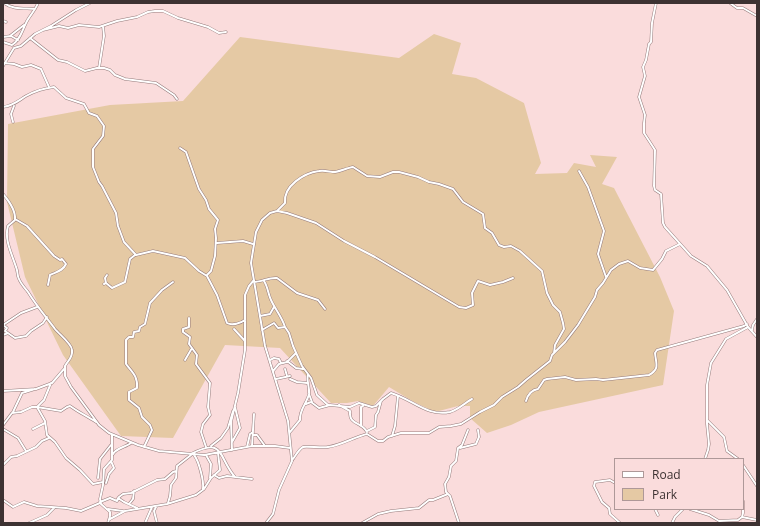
<!DOCTYPE html>
<style>
body{margin:0}
#map{position:relative;width:760px;height:526px;overflow:hidden;background:#fadcdc;font-family:"Open Sans",sans-serif}
canvas{display:block}
.frame{position:absolute;inset:0;border:4px solid #3d3232;pointer-events:none}
.legend{position:absolute;left:614px;top:458px;width:130px;height:52px;box-sizing:border-box;background:#fadcdc;border:1px solid #ae9898;margin:0;padding:5px 7px;list-style:none;font-size:12px;color:#3d3232}
.legend li{display:flex;align-items:center;gap:8px;height:20px}
.legend b{width:20px;border:1px solid #ae9898}
</style>
<div id="map">
<canvas width="760" height="526"></canvas>
<div class="frame"></div>
<ul class="legend">
<li><b style="height:5px;background:#fff"></b>Road</li>
<li><b style="height:11px;background:#e5c9a4"></b>Park</li>
</ul>
</div>
<script>
const ctx = document.querySelector('canvas').getContext('2d');
ctx.lineJoin = 'round';
function fillPath(path, color) {
  ctx.fillStyle = color;
  ctx.fill(path, 'evenodd');
}
function trace(path, color, width, dash) {
  ctx.strokeStyle = color;
  ctx.lineWidth = width;
  ctx.lineCap = dash ? 'butt' : 'round';
  ctx.setLineDash(dash || []);
  ctx.stroke(path);
}
const green = new Path2D(`
 M434,34l27,9 -9,31 24,4 48,25 17,60 -6,11 32,-1 7,-10 22,4 -6,-12 27,2 -15,27 12,4 46,89 14,34 -11,74 -124,27 -28,13 -24,8 -17,-15v-12h-12l-23,6 -21,-10 -25,-15 -16,19 -15,-5 -11,2h-16l-51,-55 -55,-3 -52,93 -52,-2 -58,-81 -38,-78 -18,-75 1,-78 102,-19 73,-4 57,-64 159,21z`);
const minor = new Path2D(`
 M4,3c9,7 21,5 31,6
 M656,3l-4,20 -1,19 -2,2 -3,16 -3,7 2,9 -6,21 6,18 -1,8v10l11,17 -1,36 1,4 6,4 2,29 2,4 26,29 16,10 20,24 21,37 9,10
 M730,3l7,5h6l14,8
 M3,21l3,1
 M43,30l16,-4 9,2 11,-3 20,2 18,-6 20,-4 11,-5 7,-1h8l15,7 30,9 11,6 7,-1
 M10,36l14,-11
 M3,37l8,-1 7,4
 M30,38l28,22 9,2 18,9 12,-3h7l6,2 5,5 10,4 31,4 18,12 3,4
 M3,42l9,3c8,-5 10,-14 14,-22 3,-7 9,-12 12,-20
 M4,63l10,1 8,3 9,-2 10,4 8,18
 M3,66l11,-18 7,-2 14,-12 16,-8 25,-16 14,-7
 M99,68l5,-32 -1,-10
 M3,107c10,-1 15,-6 23,-11 9,-5 19,-8 28,-9l12,11 18,6 5,9 8,3 7,10 -1,10 -10,13v18l6,15 3,4 14,27 2,13 6,16 12,13 17,-4 32,7 14,13 8,5 10,19 10,28c5,3 14,0 18,-3
 M13,122l-2,-8 3,-8
 M180,148l6,4 13,37 7,11 3,9 9,11 -3,9 1,9 -1,18 -4,15 -4,4
 M579,171l9,16 16,44 -6,23 8,23
 M3,194c6,7 13,16 12,26l-7,6c-4,14 4,28 8,41 2,4 1,9 3,12 2,5 6,9 9,13 8,13 18,25 27,37 4,5 17,15 17,21 1,8 -4,10 -7,16v10l6,11 28,38 10,8 29,12 21,6 45,4 48,-9h23l15,2
 M277,211l8,-8c-2,-17 19,-30 34,-32 6,-1 11,1 16,1 6,-1 12,-4 18,-5l14,9 13,1 13,-5h6l19,5 11,5 10,2 14,5 10,13 20,12 2,14 7,5 7,12 5,2 7,-1 9,5 22,20 5,22 6,12 7,7 3,11 1,6 -9,16 -1,8
 M15,219l12,7 27,30 6,4 2,-1 4,5c-3,7 -10,8 -16,11l-2,10
 M217,243l26,-2 10,3
 M264,281c4,6 4,13 7,19 4,9 11,17 14,27
 M254,282c8,0 15,-5 23,-4l20,15 21,7 7,9
 M106,283l-1,-5 2,-3
 M104,284l2,-1 6,5 13,-6 5,-23 5,-4
 M260,316l10,-2 4,-7
 M189,318v9l-6,2v3l7,5 -1,7 8,11 -1,9 14,19 -2,24 2,8 -7,9 -2,8 5,15
 M3,325l4,3 -2,3 10,7 11,-2 5,-5 12,-8 4,-6
 M3,325l18,-12 16,-6
 M234,329l11,12
 M262,330l12,-7 4,5 7,-1 4,6 4,13 9,20 9,12 6,17 11,10
 M752,330l1,-5 4,-6
 M3,335l5,-2
 M185,360l7,-12
 M270,360l4,-2 5,1 2,4
 M287,361l9,7 7,1
 M285,369l2,7
 M273,371l6,-7 8,-2 9,-9
 M276,379l14,-3
 M290,379l7,3 10,1
 M51,383l-7,17 -7,7 8,14 2,14 8,7 11,16 14,12 13,14 10,-2
 M3,391l33,-2 16,-6 12,-14
 M309,394l3,8
 M526,401c2,-7 5,-11 12,-12l6,-9 3,-1 18,-2 11,3 20,-1 7,1 46,-5c11,-6 7,-11 6,-22l2,-3 87,-24 3,-2
 M306,404l5,-2 8,6 11,-3 20,2 9,-4 13,4 4,-1 7,-7 8,-6c21,6 36,24 59,19 8,-2 16,-10 22,-13
 M339,405l11,6c-1,15 11,10 17,21
 M13,412l9,-19 13,-4
 M707,420l17,17 3,14 11,8
 M3,425l9,-12 9,-1 11,-5h5l24,4 6,-4 3,-1c8,6 17,10 26,16
 M361,426v-19l2,-1
 M3,429l15,9 8,13
 M33,429l12,-6
 M367,431l8,-4 1,-12 2,-3 3,-11
 M290,432l10,-12c-1,-10 7,-17 9,-26 1,-7 -3,-13 -1,-20
 M254,435h3l8,11
 M392,436l3,-10 3,-30
 M232,442l8,-14 -5,-21
 M211,446l10,-8 7,-10 5,-17
 M252,446l2,-32
 M144,447l8,-17 -2,-5 -8,-8 -3,-9 -10,-8v-8l8,-4c1,-12 -5,-16 -11,-24v-24l3,-3h4l1,-5 5,-1 1,-4 5,-3 5,-21 12,-13 11,-8
 M247,447l3,-13 3,-2
 M460,448l16,-4 3,-7 -1,-7
 M232,450l-1,-28 7,-29 7,-43v-55l4,-9 5,-6
 M113,454c3,-6 13,-7 18,-11
 M191,454c34,-18 27,4 44,23
 M194,455c5,6 10,26 9,34
 M206,455l5,9 -1,14
 M293,459c3,-4 6,-10 10,-12 3,-1 20,1 25,0 14,-2 26,-10 39,-13l11,7h5l5,-4 13,-4h28l10,-6 12,-1 10,-2 19,-12 14,-7 8,-8 16,-10 8,-7 24,-19 2,-6 13,-13 13,-17 17,-28 2,-7 6,-7 8,-13 8,-6 9,-3 12,7 13,2 9,-11 4,-8 14,-7
 M705,459l3,-9 1,-6 -2,-20v-39l4,-22 15,-24 22,-12
 M3,465l8,-8 6,-1 19,-9 6,-6 7,-3
 M743,465l14,21
 M214,475l5,3 8,-2 25,3
 M98,478l2,-19 11,-14
 M106,483l3,-9 5,-6 -3,-7
 M615,483l-5,-3 -15,2 -1,4 8,16 7,6 1,6 10,9
 M118,498l6,4 13,6
 M3,500l10,7 11,-5 13,4 29,2 15,3 19,-8
 M100,502l10,-4 7,3 2,-4 4,-3 8,-1 26,-13 8,-1 8,-7 3,-1
 M168,503l2,-7 1,-11 5,-7 1,-12 14,-11
 M129,504l4,-5 1,-8
 M156,507l-2,4 3,12
 M108,509l15,2
 M655,509l3,6
 M690,509l19,6 10,6 19,-1 4,-3 15,3
 M742,517l1,-4v-12
 M110,519l15,-8 42,-7 29,-9 8,-6 7,-11 9,-8 -2,-17
 M29,523l18,-8 7,-7
 M108,523l2,-7v-4l-9,-8 -1,-5 3,-14 1,-16 8,-9v-25
 M145,523l7,-16
 M266,523l7,-9 6,-24 13,-29 -4,-40 -23,-75 -14,-83 5,-31 6,-12 8,-7 7,-2 10,2 29,10 28,18 31,16 84,50 7,1 7,-3 -1,-12 6,-12 12,4 13,-3 10,-4
 M362,523l16,-9 13,-3 28,-3 10,-8h4l15,-6
 M459,523l-9,-27 -4,-4 -1,-8 4,-7 2,-11 5,-5 2,-13 4,-3 6,-15
 M672,523l3,-6 8,-8`);
fillPath(green, '#e5c9a4');
trace(minor, '#957b7b', 3);
trace(minor, '#fff', 2);
</script>
